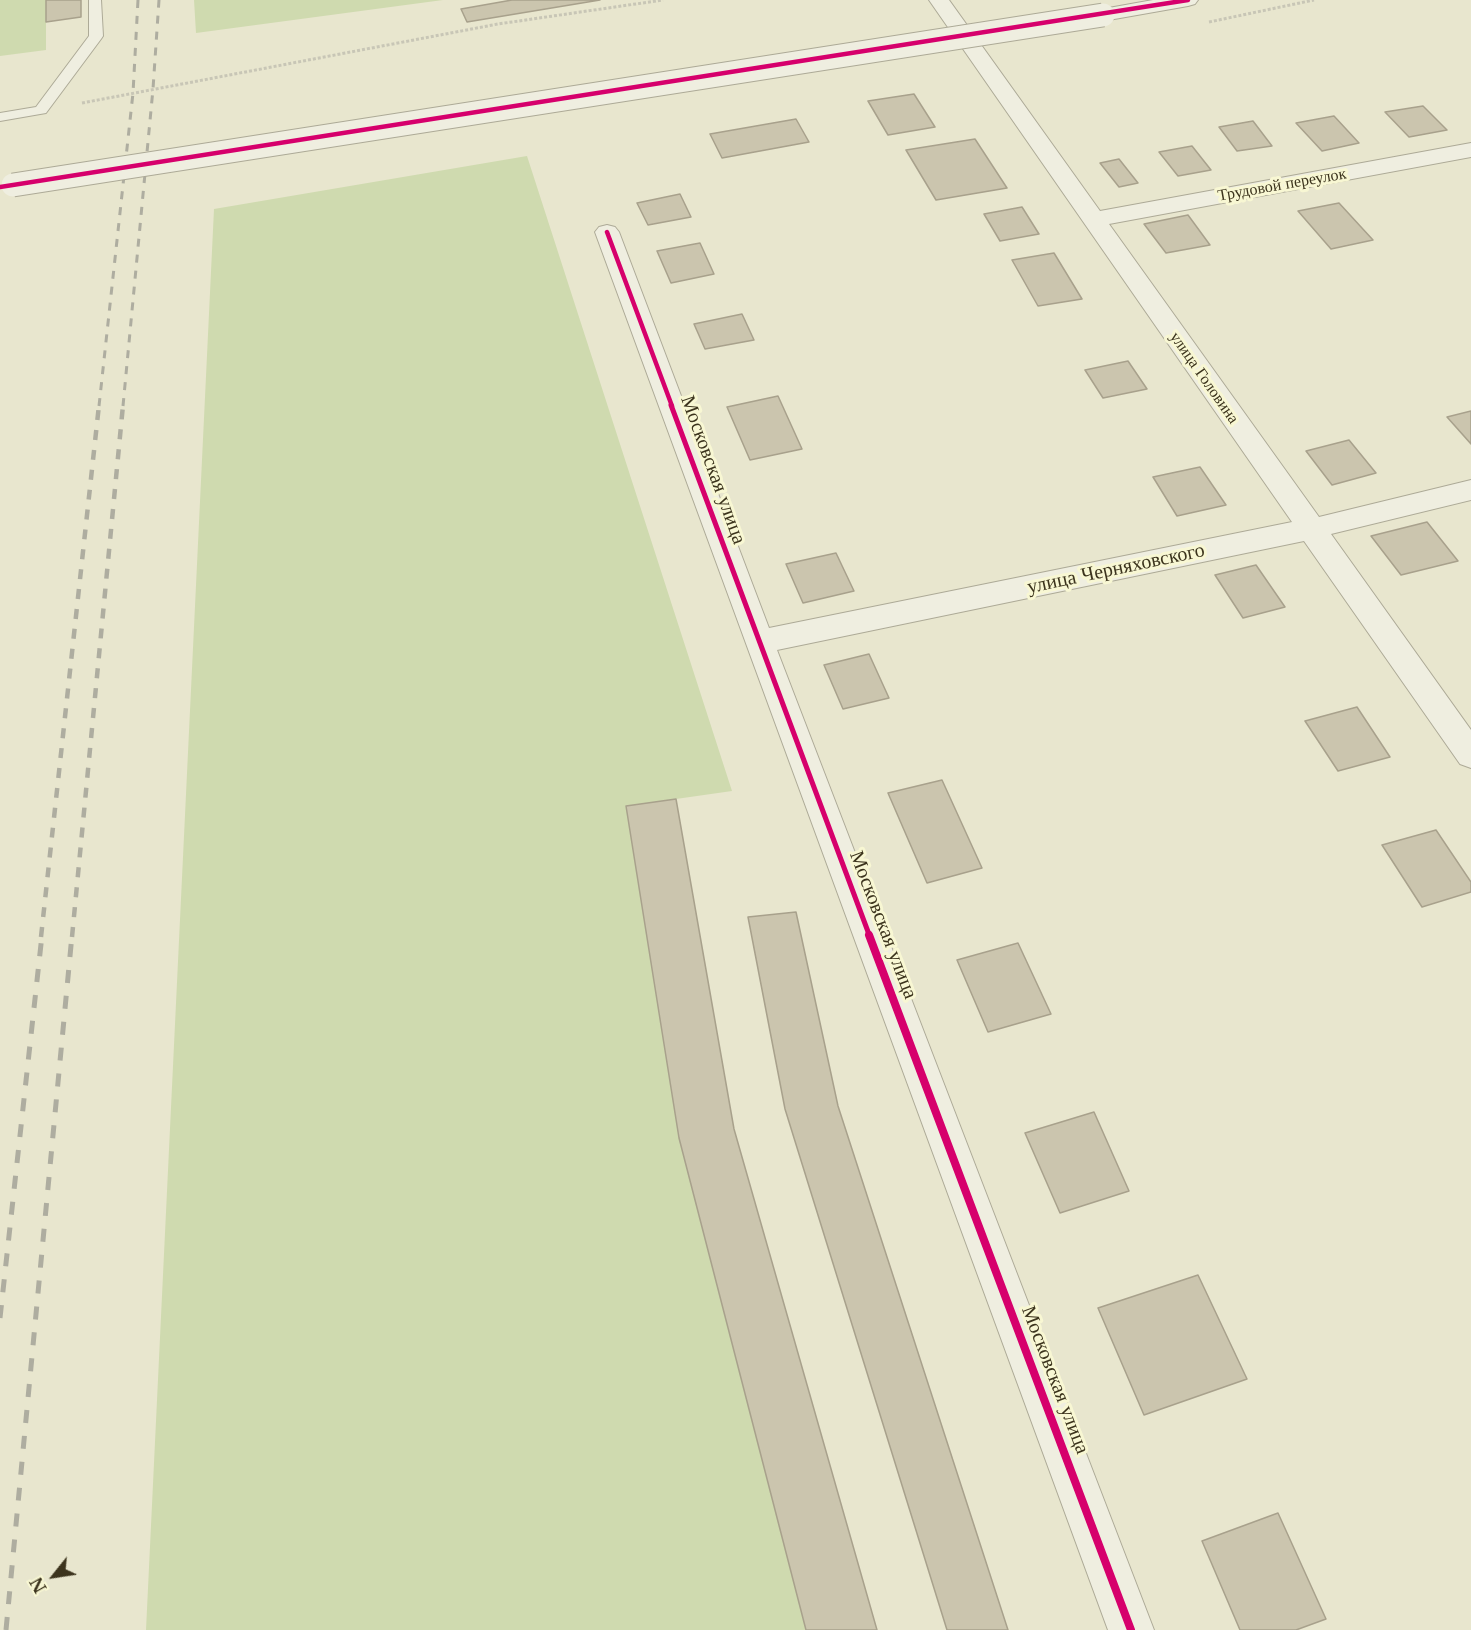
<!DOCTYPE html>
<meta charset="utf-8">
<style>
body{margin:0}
#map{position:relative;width:1471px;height:1630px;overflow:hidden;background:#e8e6ce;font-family:"Libre Baskerville",serif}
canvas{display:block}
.north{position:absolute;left:24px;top:1546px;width:60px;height:60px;-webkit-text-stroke:4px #f8f7d3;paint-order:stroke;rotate:240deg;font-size:16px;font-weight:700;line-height:24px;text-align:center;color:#3c341d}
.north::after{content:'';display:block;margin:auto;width:21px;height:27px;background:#3c341d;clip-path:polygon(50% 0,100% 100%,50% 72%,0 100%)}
</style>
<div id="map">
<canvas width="1471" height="1630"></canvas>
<div class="north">N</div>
</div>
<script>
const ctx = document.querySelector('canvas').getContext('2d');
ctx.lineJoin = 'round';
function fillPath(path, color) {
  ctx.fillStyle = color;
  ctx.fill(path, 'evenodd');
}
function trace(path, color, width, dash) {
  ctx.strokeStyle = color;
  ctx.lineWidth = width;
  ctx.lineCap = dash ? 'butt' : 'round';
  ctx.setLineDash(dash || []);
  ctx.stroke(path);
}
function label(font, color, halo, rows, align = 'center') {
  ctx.font = font + ' "Libre Baskerville",serif';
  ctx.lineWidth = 6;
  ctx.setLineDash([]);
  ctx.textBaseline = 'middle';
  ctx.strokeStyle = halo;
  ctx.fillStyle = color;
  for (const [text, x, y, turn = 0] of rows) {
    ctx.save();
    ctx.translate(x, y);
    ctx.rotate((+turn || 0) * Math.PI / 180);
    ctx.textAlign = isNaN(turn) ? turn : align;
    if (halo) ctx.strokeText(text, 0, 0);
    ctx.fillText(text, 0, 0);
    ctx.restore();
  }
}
const green = new Path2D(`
 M0,0h46v50l-46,6z
 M194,0h249l-247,33z
 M527,156l205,635 -105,15 52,332 127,492h-660l68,-1421z`);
const building = new Path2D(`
 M46,0h35v17l-35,5z
 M512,0h88l-133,22 -6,-13z
 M914,94l21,33 -47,8 -20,-34z
 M1423,106l24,24 -38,7 -24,-25z
 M1334,116l25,27 -37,8 -26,-28z
 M796,119l13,23 -87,16 -12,-24z
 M1253,121l19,25 -35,5 -18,-24z
 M975,139l32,49 -71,12 -30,-50z
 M1192,146l19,24 -33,6 -19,-24z
 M1119,159l19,24 -19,4 -19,-24z
 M680,194l11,23 -43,8 -11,-22z
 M1339,203l34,37 -42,9 -33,-38z
 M1022,207l17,27 -39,7 -16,-27z
 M1188,215l22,30 -44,8 -22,-29z
 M700,243l14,31 -43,9 -14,-32z
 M1054,253l28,46 -44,7 -26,-46z
 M742,314l12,26 -49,9 -11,-25z
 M1128,361l19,28 -44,9 -18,-28z
 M778,396l24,53 -52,11 -23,-53z
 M1471,411v33l-24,-27z
 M1349,440l27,33 -44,12 -26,-34z
 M1200,467l26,38 -49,11 -24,-39z
 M1427,522l31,39 -57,14 -30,-39z
 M836,553l18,38 -51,12 -17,-39z
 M1256,565l29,42 -42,11 -28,-43z
 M869,654l20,44 -46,11 -19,-44z
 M1357,707l33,50 -52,14 -33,-50z
 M942,780l40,88 -55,15 -39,-90z
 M676,799l58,330 143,501h-71l-127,-492 -53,-332z
 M1436,830l35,52v10l-49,15 -40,-62z
 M796,912l42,194 170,524h-61l-162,-521 -37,-192z
 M1018,943l33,71 -63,18 -31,-72z
 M1094,1112l35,79 -69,22 -35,-80z
 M1198,1275l49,104 -103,36 -46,-107z
 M1278,1513l48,106 -30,11h-56l-38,-89z`);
const path = new Path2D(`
 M1209,22l105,-22
 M82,103l416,-79 165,-24`);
const service = new Path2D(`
 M89,0h12l2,36 -2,3 -55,74 -46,8v-8l36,-6 53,-71z`);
const minor = new Path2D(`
 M929,0h20l151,211 371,-68v14l-362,67 210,293 152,-37v20l-140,34 140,196v38l-11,-4 -156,-223 -527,109 377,980h-46l-513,-1398 4,-5 8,-2 8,2 4,5 150,396 523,-106z`);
const tertiary = new Path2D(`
 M1153,0h45l-3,4 -7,2 -85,15 -7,-2 -3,-4 3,-4 7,-2z`);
const railFar2 = new Path2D(`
 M99,406l34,-313 5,-93
 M123,406l30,-317 6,-89`);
const railFar1 = new Path2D(`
 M41,937l58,-532
 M72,937l51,-532`);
const rail = new Path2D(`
 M0,1318l42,-383
 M6,1630l66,-695`);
const tertiaryBridge = new Path2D(`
 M13,185l1090,-170`);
const cyclewayFar2 = new Path2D(`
 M0,187l1188,-187
 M607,232l65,174`);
const cyclewayFar1 = new Path2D(`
 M671,405l199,532`);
const cycleway = new Path2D(`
 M869,935l262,695`);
const farStreetnames = [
 ["Трудовой переулок",1282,185,-10],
 ["улица Головина",1204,378,55]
];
const streetNames = [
 ["Московская улица",713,470,70],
 ["улица Черняховского",1116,569,-12],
 ["Московская улица",883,925,69],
 ["Московская улица",1055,1380,69]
];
fillPath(green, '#cfdaaf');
fillPath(building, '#cbc5ae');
trace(building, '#a8a18c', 1.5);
trace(service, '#adaa97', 2);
trace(minor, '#adaa97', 2);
trace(tertiary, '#adaa97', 2);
trace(path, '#c8c6b6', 3, [3, 2]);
fillPath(service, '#efeee0');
fillPath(minor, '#efeee0');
fillPath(tertiary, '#efeee0');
trace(railFar2, '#aeada0', 3, [8, 8]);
trace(railFar1, '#aeada0', 4.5, [10, 10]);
trace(rail, '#aeada0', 5, [13, 13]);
trace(tertiaryBridge, '#adaa97', 25, []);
trace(tertiaryBridge, '#efeee0', 23);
trace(cyclewayFar2, '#d6006c', 4.5);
trace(cyclewayFar1, '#d6006c', 5);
trace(cycleway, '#d6006c', 8);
label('16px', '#3c341d', '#f8f7d3', farStreetnames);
label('20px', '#3c341d', '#f8f7d3', streetNames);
</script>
